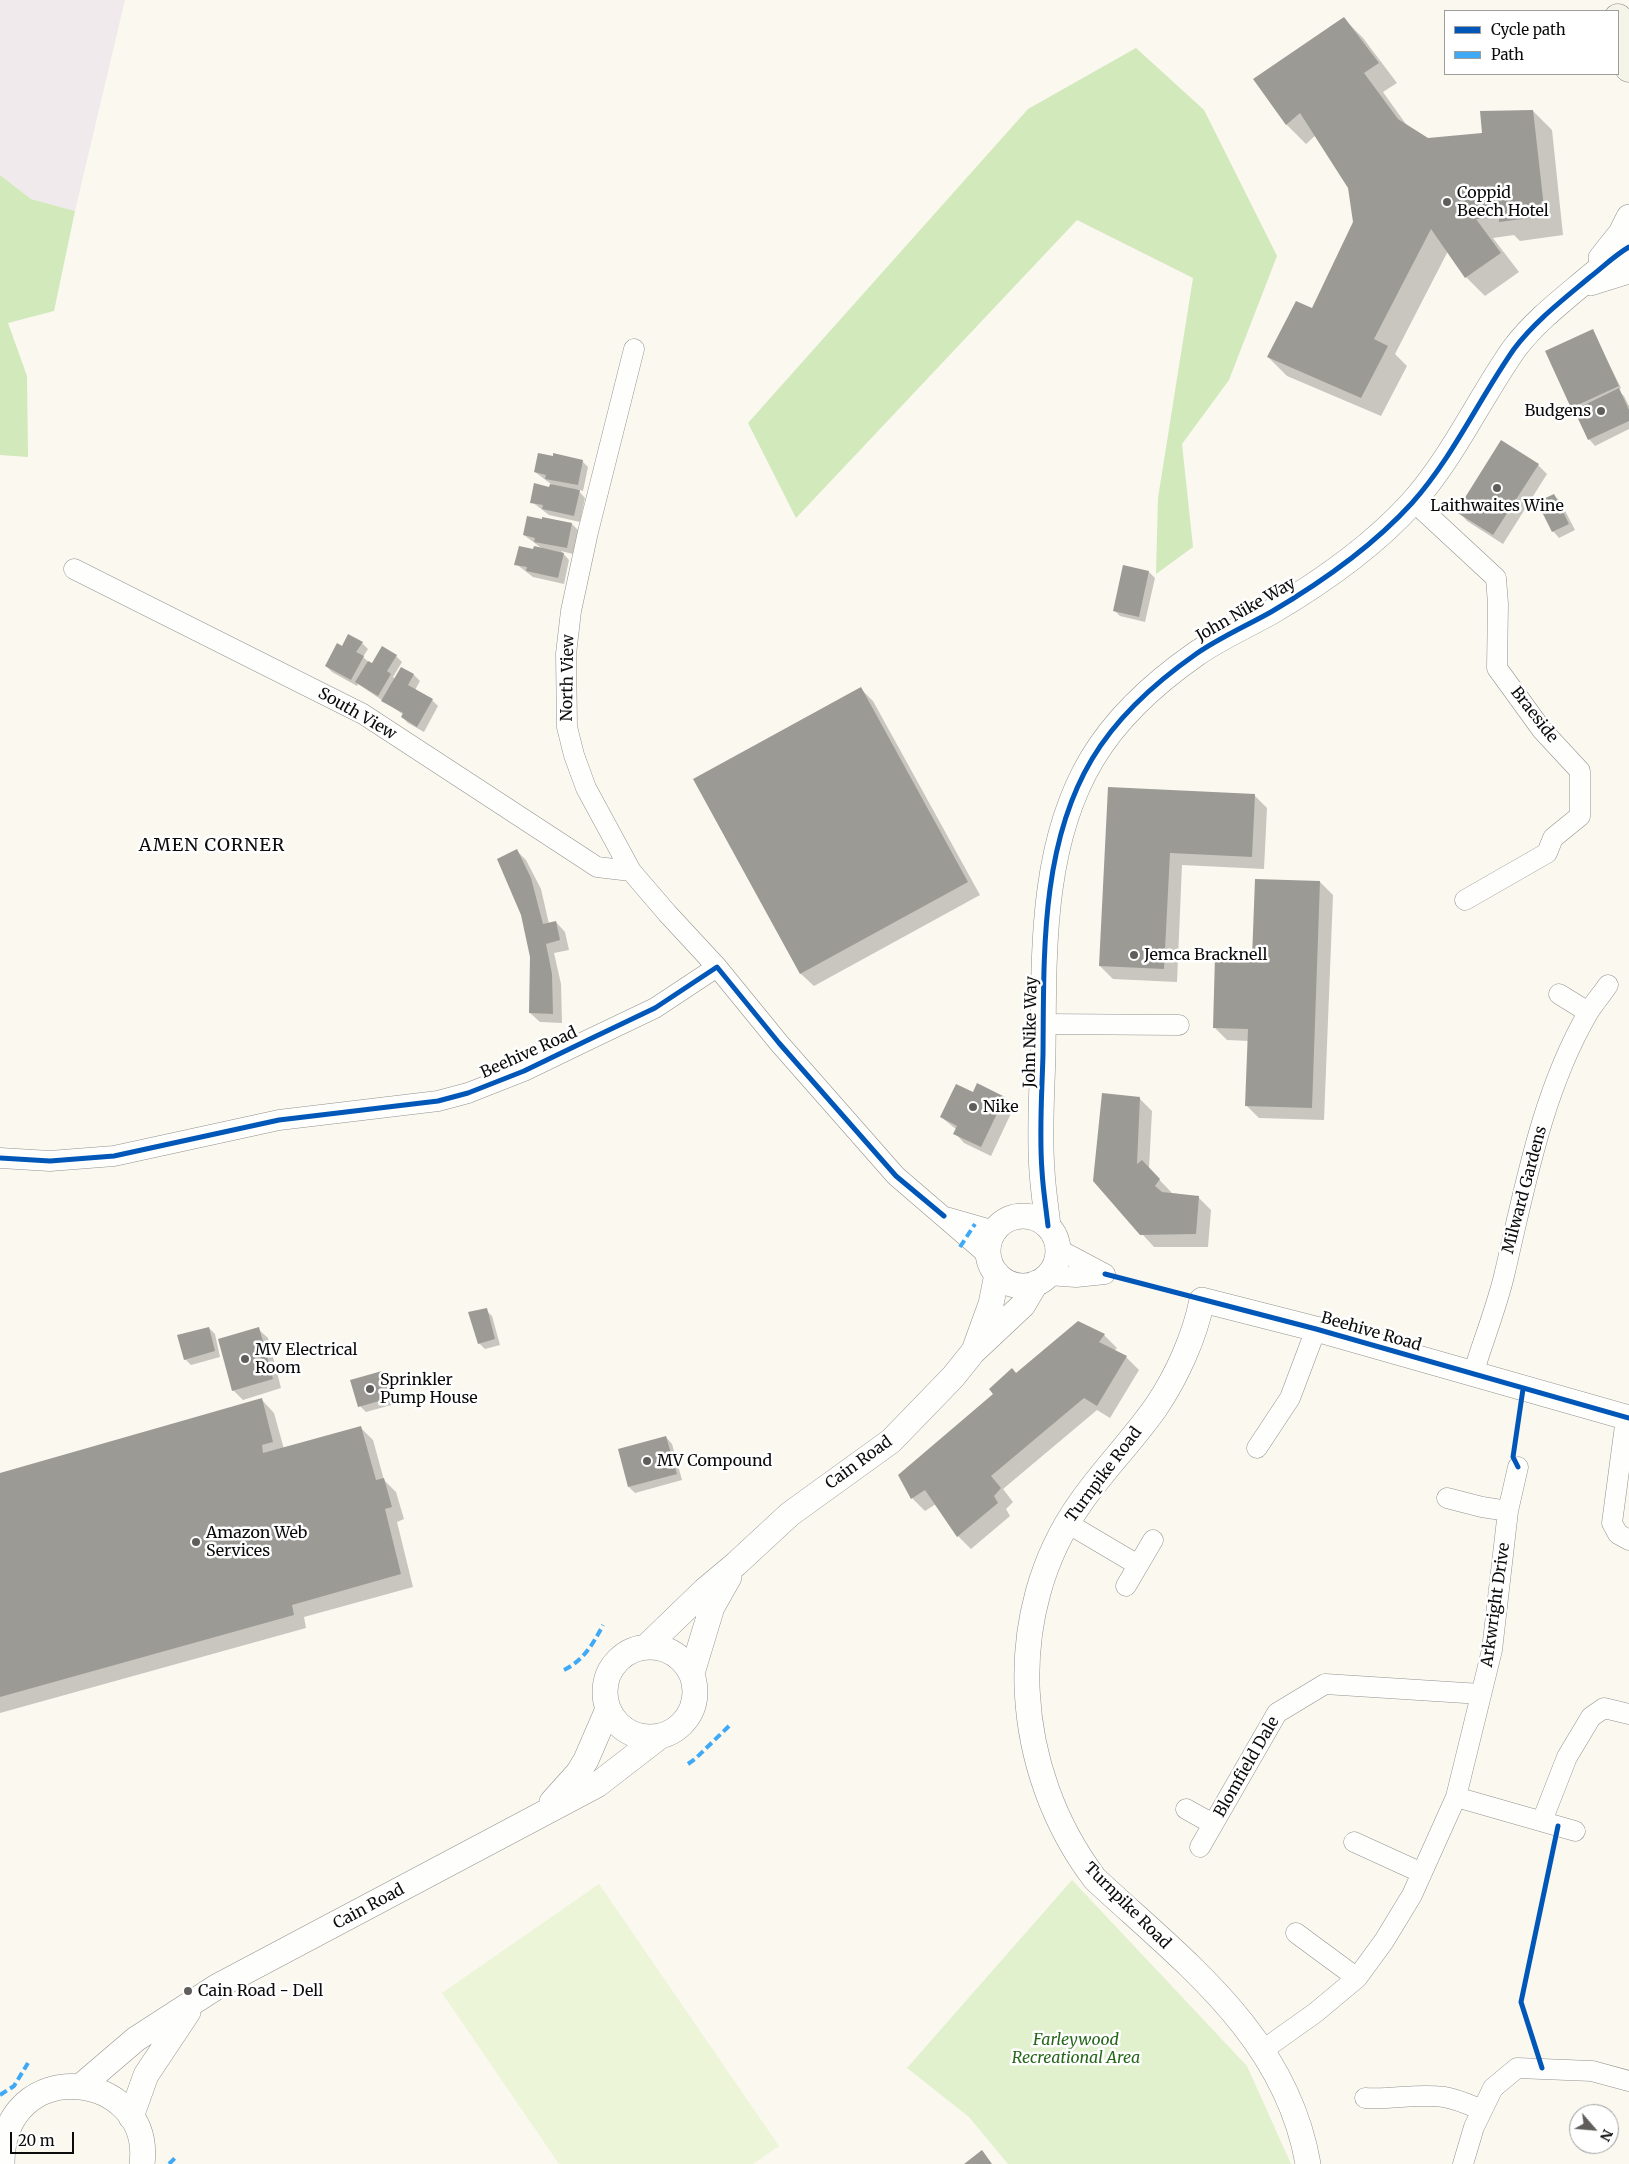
<!DOCTYPE html>
<style>
body{margin:0}
#map{position:relative;width:1629px;height:2164px;overflow:hidden;background:#faf8ef;font-family:Merriweather,serif}
canvas{display:block}
.legend{position:absolute;left:1444px;top:10px;width:175px;height:65px;box-sizing:border-box;background:#fff;border:1px solid #9d9d9d;margin:0;padding:6px 9px;list-style:none;font-size:15px;color:#0b0b0b}
.legend li{display:flex;align-items:center;gap:10px;height:25px}
.legend b{width:25px;border:1px solid #9d9d9d}
.north{position:absolute;left:1569px;top:2104px;width:50px;height:50px;box-sizing:border-box;background:#fff;border:1px solid #9d9d9d;border-radius:50%;rotate:117deg;font-size:14px;font-weight:700;line-height:20px;text-align:center;color:#0b0b0b}
.north::after{content:'';display:block;margin:auto;width:18px;height:22px;background:#5f5e5b;clip-path:polygon(50% 0,100% 100%,50% 72%,0 100%)}
.scale{position:absolute;left:10px;top:2132px;width:64px;height:22px;box-sizing:border-box;border:2px solid #0b0b0b;border-top:0;padding-left:6px;font-size:15px;line-height:18px;white-space:nowrap;color:#0b0b0b;-webkit-text-stroke:4px #fff;paint-order:stroke}
</style>
<div id="map">
<canvas width="1629" height="2164"></canvas>
<ul class="legend">
<li><b style="height:6px;background:#0057b8"></b>Cycle path</li>
<li><b style="height:6px;background:#3fa9f5"></b>Path</li>
</ul>
<div class="north">N</div>
<div class="scale">20 m</div>
</div>
<script>
const ctx = document.querySelector('canvas').getContext('2d');
ctx.lineJoin = 'round';
function fillPath(path, color) {
  ctx.fillStyle = color;
  ctx.fill(path, 'evenodd');
}
function trace(path, color, width, dash) {
  ctx.strokeStyle = color;
  ctx.lineWidth = width;
  ctx.lineCap = dash ? 'butt' : 'round';
  ctx.setLineDash(dash || []);
  ctx.stroke(path);
}
function label(font, color, halo, rows, align = 'center') {
  ctx.font = font + ' Merriweather,serif';
  ctx.lineWidth = 5;
  ctx.setLineDash([]);
  ctx.textBaseline = 'middle';
  ctx.strokeStyle = halo;
  ctx.fillStyle = color;
  for (const [text, x, y, turn = 0] of rows) {
    ctx.save();
    ctx.translate(x, y);
    ctx.rotate((+turn || 0) * Math.PI / 180);
    ctx.textAlign = isNaN(turn) ? turn : align;
    if (halo) ctx.strokeText(text, 0, 0);
    ctx.fillText(text, 0, 0);
    ctx.restore();
  }
}
const industrial = new Path2D(`
 M0,0h125l-50,211 -44,-12 -31,-24z`);
const green = new Path2D(`
 M1072,1880l175,186 44,98h-283l-39,-47 -62,-49z`);
const forest = new Path2D(`
 M1136,48l68,62 73,146 -48,124 -47,64 11,103 -37,27 2,-76 35,-220 -116,-58 -281,298 -48,-95 280,-314z
 M0,175l31,24 44,12 -21,100 -46,12 19,53 1,81 -28,-2z`);
const pitch = new Path2D(`
 M599,1884l180,262 -26,18h-194l-117,-171z`);
const shadow = new Path2D(`
 M1343,18l20,20 34,45 -14,9 25,35 19,13 57,-6 49,-23 19,19 11,105 -43,6 -6,-6 -21,3 26,34 -34,24 -19,-19 -18,-26 -53,103 12,12 -26,50 -94,-40 -19,-19 44,-47 43,-88 -6,-35 -33,-52 -10,9 -19,-19 -32,-46z
 M1592,330l29,58 -3,2 6,6 5,10v23l-34,17 -6,-7 -17,-32z
 M582,461l6,6 -5,24 -6,-2 8,9 -5,24 -31,-7 -17,-13 23,-15 -20,-15z
 M1538,465l9,9 -44,70 -36,-23 -9,-10z
 M1554,495l6,6 15,29 -16,8 -6,-7z
 M572,524l6,6 -5,24 -12,-3 8,9 -5,24 -31,-7 -17,-13 18,-14h10l-20,-15z
 M1149,572l6,6 -10,44 -25,-6 -6,-6z
 M362,643l6,6 -5,8 9,8 24,-9 6,6 -9,15 2,2 6,-11 13,7 6,6 -5,9 17,10 6,6 -14,26 -16,-9 -6,-6 2,-2 -46,-31 -1,2 -25,-14 -6,-6 16,-19z
 M860,688l13,13 107,194 -166,91 -13,-12 -106,-195z
 M1109,788l145,7 13,13 -3,61 -82,-4 -5,117 -64,-3 -13,-13z
 M516,850l10,10 15,29 8,35 7,-2 9,10 4,18 -15,3 7,31 1,39 -22,-1 -10,-9 1,-56z
 M1320,882l13,13 -9,225 -65,-2 -13,-13 3,-64 -22,-1 -13,-13 39,-68z
 M978,1085l27,13 9,9 -23,49 -27,-13 -9,-10 2,-3 -16,-13 33,-24z
 M1139,1098l13,13 -3,58 23,24 26,4 13,13 -3,37h-54l-60,-66z
 M486,1310l6,6 8,29 -15,4 -6,-6z
 M1078,1323l26,12 13,13 -3,3 12,6 13,13 -29,48 -13,-8 -94,79 10,13 -7,7 4,7 -39,33 -13,-13 -22,-32 -11,7 -13,-13 104,-124z
 M209,1328l6,6 5,23 -29,8 -6,-6z
 M258,1329l10,9 13,50 -38,12 -10,-10z
 M382,1372l6,6 7,26 -29,8 -6,-6z
 M262,1400l12,13 10,36 76,-22 13,13 11,40 12,12 8,27 -7,3 16,65 -109,30 2,11 -306,85v-239z
 M666,1437l6,7 10,36 -47,13 -6,-6z`);
const building = new Path2D(`
 M1344,17l35,46 -15,10 34,46 30,19 54,-5 -2,-22 53,-1 12,106 -46,6v-6l-23,3 25,34 -36,25 -34,-49 -57,110 14,7 -27,52 -94,-41 29,-56 16,7 41,-86 -5,-34 -48,-75 -14,12 -33,-46z
 M1593,329l26,57 -48,22 -26,-57z
 M1619,388l10,22v11l-41,19 -14,-30z
 M1501,440l38,24 -46,71 -37,-23z
 M538,453l15,3v-3l30,7 -5,25 -33,-6 1,-4 -12,-3z
 M534,483l15,4 1,-3 30,6 -6,26 -32,-7 1,-4 -13,-2z
 M1554,494l15,30 -17,8 -15,-30z
 M527,516l15,3v-2l30,6 -5,25 -33,-6 1,-4 -12,-3z
 M519,546l14,3 1,-3 30,7 -6,25 -32,-7 1,-4 -13,-2z
 M1123,565l26,6 -10,46 -26,-6z
 M348,634l15,8 -7,10 8,4 -13,24 -26,-14 12,-23 5,3z
 M382,646l15,9 -10,16 4,3 -13,22 -23,-14 13,-21 4,2z
 M401,667l13,7 -6,11 25,14 -16,28 -16,-10 2,-4 -22,-12z
 M861,687l107,195 -168,92 -107,-195z
 M1108,787l147,7 -3,63 -82,-4 -6,116 -65,-3z
 M517,849l14,29 12,46 13,-3 4,19 -14,4 6,30 1,40 -24,-1 1,-56 -9,-42 -24,-56z
 M1255,879l65,2 -8,227 -67,-2 3,-77 -35,-1 2,-72 37,2z
 M977,1083l28,14 -24,50 -28,-13 4,-8 -17,-9 16,-33 17,8z
 M1102,1093l38,4 -3,67 5,-4 18,19 -5,7 7,6 37,4 -3,38 -56,1 -47,-54z
 M487,1308l8,31 -17,5 -10,-32z
 M1078,1321l27,13 -6,8 28,14 -30,50 -13,-8 -93,78 10,12 -7,8 4,7 -41,34 -32,-47 -14,9 -13,-24 95,-81 -4,-5 23,-21 4,5z
 M209,1327l6,24 -31,9 -7,-25z
 M259,1327l14,52 -41,12 -14,-52z
 M382,1371l8,27 -32,9 -8,-27z
 M262,1398l11,44 -11,3 1,8 98,-27 15,54 8,-2 8,29 -7,2 16,65 -109,31 2,10 -294,82v-224z
 M666,1436l11,38 -49,13 -10,-38z
 M982,2150l10,14h-28z`);
const minor = new Path2D(`
 M634,349l-46,183 -17,79 -5,43 1,73 7,28 12,33 45,83 36,42 50,54 62,76 117,133 93,80
 M1413,501l83,77 2,26 -1,64 45,62 38,41v45l-27,22 -6,15 -82,47
 M74,569l289,145 234,153 34,4
 M1559,994l29,18
 M1043,1024l136,1
 M0,1158l50,3 64,-5 165,-36 159,-19 30,-8 56,-22 64,-31 67,-32 62,-41
 M946,1217l49,14
 M1058,1249l47,25
 M1048,1275l28,2 29,-3
 M1473,1374c10,-33 23,-65 31,-98 21,-89 38,-184 84,-263 6,-10 14,-19 20,-28
 M1626,1418l-14,105 6,11 11,6
 M1257,1448l33,-50 26,-69
 M1447,1498l35,9 26,4
 M1067,1523l71,42
 M1126,1586l27,-46
 M1456,1797l119,34
 M1186,1809l27,15
 M1542,1821l25,-64 24,-40 13,-9 25,6
 M1354,1842l68,31
 M1200,1847l77,-134 48,-29 156,10
 M1296,1933l61,45
 M1263,2050l52,-37 42,-35 27,-37 28,-46 44,-98 36,-147 16,-139 10,-44
 M1365,2098c27,2 53,-5 79,-1 13,2 26,8 38,13
 M1463,2164l11,-37 19,-39 24,-20 75,3 37,10`);
const tertiary = new Path2D(`
 M1601,258l20,-25 8,-16
 M1590,283l39,-12
 M988 1251a35 35 0 1 1 70 0a35 35 0 1 1-70 0Z
 M1048,1226c-2,-18 -5,-37 -6,-55 -3,-39 0,-79 1,-117 1,-98 -3,-208 49,-295 25,-42 64,-77 104,-105 23,-16 50,-28 75,-42 51,-30 101,-65 141,-109 41,-46 67,-104 102,-154 21,-28 50,-50 76,-72 13,-10 25,-22 39,-30
 M975,1348l16,-44 6,-30
 M647,1646l58,-56 31,-26 54,-50 101,-73 62,-64 20,-25 50,-47 13,-22
 M605 1692a45 45 0 1 1 90 0a45 45 0 1 1-90 0Z
 M692,1673l20,-66 17,-30
 M552,1802l26,-29 8,-13 22,-51
 M81,2086l55,-47 82,-53 379,-201 62,-48
 M131,2117l15,-42 42,-63
 M2,2164c0,-112 152,-94 140,0
 M1308,2164c-22,-128 -124,-202 -213,-285 -82,-108 -94,-265 -14,-377 23,-33 52,-62 75,-95 21,-31 39,-71 46,-107l114,29 313,89`);
const secondary = new Path2D(`
 M1618,18l11,50`);
const quiet = new Path2D(`
 M960,1247l15,-23
 M564,1670c20,-10 29,-26 39,-45
 M688,1764l7,-5 34,-33
 M0,2095l14,-9 14,-23
 M169,2164l6,-6`);
const cycleway = new Path2D(`
 M0,1158l50,3 64,-5 165,-36 159,-19 30,-8 56,-22 64,-31 67,-32 62,-41 62,76 117,133 48,40
 M1048,1226c-2,-18 -5,-37 -6,-55 -3,-39 0,-79 1,-117 1,-98 -3,-208 49,-295 25,-42 64,-77 104,-105 23,-16 50,-28 75,-42 51,-30 101,-65 141,-109 41,-46 67,-104 102,-154 21,-28 50,-50 76,-72 13,-10 25,-22 39,-30
 M1105,1274l211,55 313,89
 M1518,1467l-5,-10 10,-68
 M1542,2068l-21,-66 37,-176`);
const markers = [
 [1447,202,5,"#5f5e5b"],
 [1601,411,5,"#5f5e5b"],
 [1497,488,5,"#5f5e5b"],
 [1134,955,5,"#5f5e5b"],
 [973,1107,5,"#5f5e5b"],
 [245,1359,5,"#5f5e5b"],
 [370,1389,5,"#5f5e5b"],
 [647,1461,5,"#5f5e5b"],
 [196,1542,5,"#5f5e5b"],
 [188,1991,5,"#5f5e5b"]
];
const poiNames = [
 ["Coppid",1457,193],
 ["Beech Hotel",1457,211],
 ["Budgens",1591,411,"right"],
 ["Laithwaites Wine",1497,506,"center"],
 ["Jemca Bracknell",1144,955],
 ["Nike",983,1107],
 ["MV Electrical",255,1350],
 ["Room",255,1368],
 ["Sprinkler",380,1380],
 ["Pump House",380,1398],
 ["MV Compound",657,1461],
 ["Amazon Web",206,1533],
 ["Services",206,1551],
 ["Cain Road - Dell",198,1991]
];
const streetNames = [
 ["John Nike Way",1246,610,-30],
 ["North View",568,678,-89],
 ["South View",357,714,30],
 ["Braeside",1534,715,52],
 ["John Nike Way",1031,1032,-89],
 ["Beehive Road",529,1053,-24],
 ["Milward Gardens",1525,1190,-75],
 ["Beehive Road",1371,1332,16],
 ["Cain Road",859,1463,-36],
 ["Turnpike Road",1104,1475,-53],
 ["Arkwright Drive",1496,1605,-82],
 ["Blomfield Dale",1247,1767,-60],
 ["Turnpike Road",1127,1906,45],
 ["Cain Road",369,1907,-28]
];
const parkNames = [
 ["Farleywood",1076,2040],
 ["Recreational Area",1076,2058]
];
const neighbourhoodNames = [
 ["AMEN CORNER",212,846]
];
fillPath(industrial, '#f1eaed');
fillPath(green, '#e1f1cd');
fillPath(forest, '#d1e9bb');
fillPath(pitch, '#ecf5d7');
fillPath(shadow, '#0003');
fillPath(building, '#9c9a95');
trace(minor, '#93928e', 21);
trace(tertiary, '#93928e', 26);
trace(secondary, '#898884', 29);
trace(minor, '#fefefd', 20);
trace(tertiary, '#fefefd', 25);
trace(secondary, '#f4f4e8', 28);
trace(quiet, '#3fa9f5', 4, [8, 4]);
trace(cycleway, '#0057b8', 5);
for (const [x, y, r, color] of markers) {
  const dot = new Path2D();
  dot.arc(x, y, r, 0, 2 * Math.PI);
  ctx.fillStyle = color;
  ctx.fill(dot);
  trace(dot, '#fff', 2);
}
label('16px', '#0b0b0b', '#fff', poiNames, 'left');
label('16px', '#0b0b0b', '#fff', streetNames);
label('italic 16px', '#266619', '#fff', parkNames);
ctx.letterSpacing = '1px';
label('18px', '#0b0b0b', '#fff', neighbourhoodNames);
ctx.letterSpacing = '0px';
</script>
